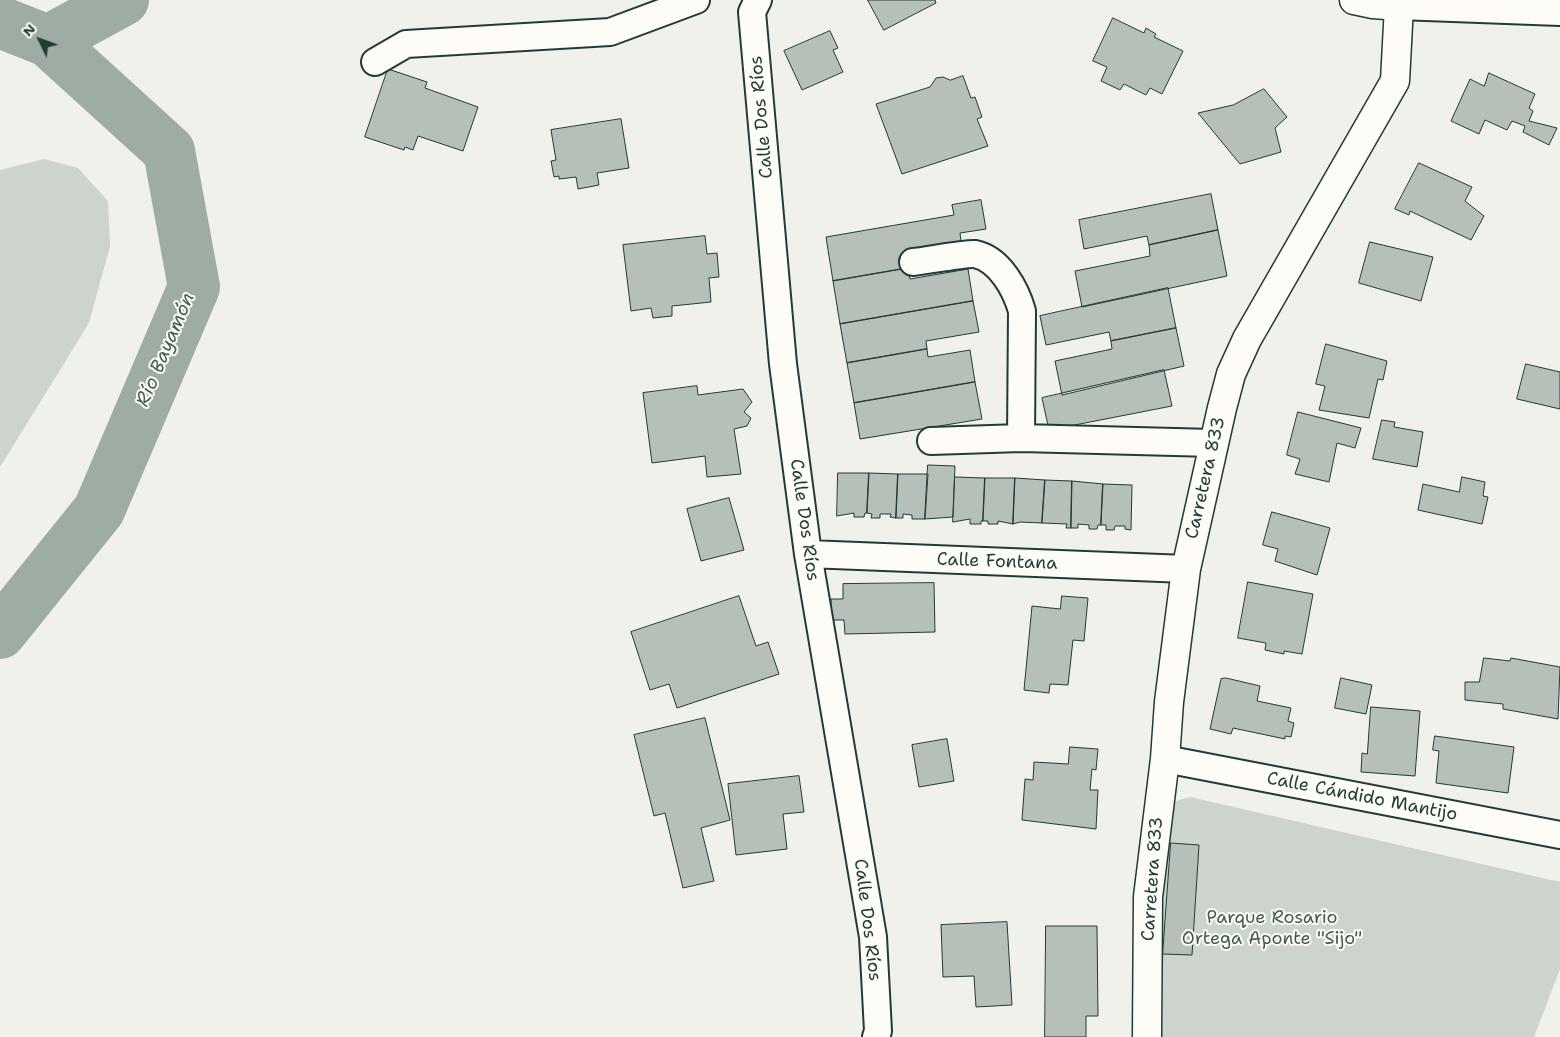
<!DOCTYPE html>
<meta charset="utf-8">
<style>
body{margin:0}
#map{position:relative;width:1560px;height:1037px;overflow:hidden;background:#f0f1eb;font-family:"Shantell Sans",sans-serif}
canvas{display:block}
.north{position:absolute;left:15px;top:15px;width:50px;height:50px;-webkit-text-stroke:4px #fdfcf7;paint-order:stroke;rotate:312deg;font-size:14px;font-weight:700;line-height:20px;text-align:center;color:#1f3d34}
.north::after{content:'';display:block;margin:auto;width:18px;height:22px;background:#1f3d34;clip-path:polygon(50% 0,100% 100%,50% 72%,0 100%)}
</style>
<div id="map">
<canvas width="1560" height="1037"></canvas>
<div class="north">N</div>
</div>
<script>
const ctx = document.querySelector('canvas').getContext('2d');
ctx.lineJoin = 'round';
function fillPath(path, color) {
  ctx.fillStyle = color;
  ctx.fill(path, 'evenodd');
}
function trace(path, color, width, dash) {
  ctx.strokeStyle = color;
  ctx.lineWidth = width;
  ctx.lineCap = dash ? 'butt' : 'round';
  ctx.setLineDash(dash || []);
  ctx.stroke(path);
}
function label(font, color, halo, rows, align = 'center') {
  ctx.font = font + ' "Shantell Sans",sans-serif';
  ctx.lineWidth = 4;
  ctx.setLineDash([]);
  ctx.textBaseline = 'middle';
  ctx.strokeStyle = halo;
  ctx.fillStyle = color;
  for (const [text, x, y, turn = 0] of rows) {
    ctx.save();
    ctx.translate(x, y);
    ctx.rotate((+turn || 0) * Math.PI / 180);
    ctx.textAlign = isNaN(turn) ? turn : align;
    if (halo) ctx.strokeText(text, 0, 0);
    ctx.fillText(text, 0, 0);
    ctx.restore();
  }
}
const green = new Path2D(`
 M44,159l34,9 30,33 2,45 -21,77 -89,144v-297z
 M1190,797l370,85v87l-26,68h-372l2,-210 8,-25z`);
const river = new Path2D(`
 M0,22l48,19 121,110 25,136 -95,223 -99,123
 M48,41l75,-41`);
const building = new Path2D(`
 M868,0h67l1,3 -52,27z
 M1113,18l31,15 2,-5 10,6 -2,3 29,14 -21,43 -12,-6 -4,7 -22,-11 -4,6 -19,-9 6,-14 -14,-6z
 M830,31l8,17 -5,2 10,22 -41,18 -18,-39z
 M388,69l39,13 -2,6 53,19 -15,44 -45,-15 -5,14 -8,-3 -1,3 -39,-13z
 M1489,73l46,21 -6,14 4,3 -4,10 28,7 -8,17 -26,-13 2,-6 -13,-5 -5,9 -22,-10 -6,14 -28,-13 19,-42 14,7z
 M963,76l8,22 4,-1 7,20 -5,2 11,27 -86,28 -26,-70 54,-17 6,-9 7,-1 7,3z
 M1264,89l23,28 -12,11 6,24 -41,12 -42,-51 35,-8z
 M621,119l8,49 -32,5 2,12 -21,4 -2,-12 -17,2v-3l-5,1 -3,-16 5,-1 -5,-30z
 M1419,163l53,24 -7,14 19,15 -13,24 -61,-29 -1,4 -14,-6z
 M1211,194l7,36 -69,15 -2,-9 -63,13 -5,-29z
 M981,200l5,29 -26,4 2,16 -54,19 -75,13 -7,-44 128,-22 -2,-10z
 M1218,230l9,46 -145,31 -7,-36 75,-15 -1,-11z
 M705,236l2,18 10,-1 2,24 -10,1 2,24 -39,4v10l-19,2 -2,-10 -20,3 -8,-66z
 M1370,242l63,15 -12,44 -62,-18z
 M908,268l2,11 58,-10 5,32 -133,23 -7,-43z
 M1168,288l8,40 -65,13 -2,-9 -63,13 -6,-29z
 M973,301l6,31 -53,9 1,8 -80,14 -7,-39z
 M1176,328l8,38 -122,29 -7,-34 57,-12 -1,-8z
 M1326,344l61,17 -4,19 -5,-1 -9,39 -50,-8 6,-24 -9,-2z
 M927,349l1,8 42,-7 5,32 -121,21 -7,-40z
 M1526,364l34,8v37l-43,-10z
 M1164,370l8,36 -123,24 -7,-32z
 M975,382l7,37 -122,20 -6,-36z
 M697,386l1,9 45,-6 9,13 -8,10 7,6 -4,8 -13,3 7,45 -34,3 -2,-21 -53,7 -9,-70z
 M1298,412l63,16 -6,20 -18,-5 -8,39 -34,-8 5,-15 -13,-4z
 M1382,420l13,2 -1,5 29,5 -6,35 -44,-8z
 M928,465l27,1 -2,51 -28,2z
 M838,473h31l-2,40h-2l-1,4h-10v-4l-17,3z
 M869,473l29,1 -2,44 -6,-1 1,-3h-11v4h-9l1,-4 -5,-1z
 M898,474h30l-3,45h-13v-4l-9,-1v4h-7z
 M955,477l30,1 -2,43h-2v3h-11v-5l-17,3z
 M1462,477l23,5 -2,14 5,1 -6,27 -64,-14 5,-26 36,8z
 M985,478h30l-2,46 -15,-3v3h-10v-3h-5z
 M1015,478l30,2 -3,43 -22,-1 -7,2z
 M1045,480l27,1 -1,47h-5l1,-4 -25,-1z
 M1072,481l31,3 -2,41h-3l-1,4h-8v-4l-11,-1v4h-7z
 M1103,484l29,1 -1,45 -6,-1v-3h-10l-1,4h-8v-5h-5z
 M729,498l15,52 -43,11 -14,-52z
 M1272,512l58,16 -13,47 -42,-14 3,-12 -15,-4z
 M1248,582l65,12 -11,60 -18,-3v3l-19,-4 1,-7 -28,-5z
 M934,583l1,49 -90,2 -1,-14h-13v-21h12v-15z
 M739,596l17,50 12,-4 11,32 -102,34 -8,-24 -19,6 -19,-58z
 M1062,596l26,2 -4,43 -11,-1 -5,45 -18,-1 -1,9 -25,-3 8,-84 28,3z
 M1484,658l26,3 1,-3 49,9 -2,52 -55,-10v-5l-38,-4v-18h14z
 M1226,678l34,8 -3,15 34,7 -3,13 6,2 -3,14 -6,-1v3l-52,-11 -2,6 -21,-5 11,-50z
 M1341,678l31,7 -6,29 -31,-6z
 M1371,707l49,4 -5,65 -54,-4 1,-19 5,1z
 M705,718l25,102 -29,8 13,53 -31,7 -18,-75 -11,3 -20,-81z
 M1435,736l79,11 -6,46 -72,-10 3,-32 -6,-1z
 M947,739l7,42 -35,6 -7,-42z
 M1070,747l28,2 -2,21 -4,-1 -2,21h8l-2,39 -74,-9 3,-41 8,1 1,-18 34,2z
 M799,776l5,36 -21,2 4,35 -51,6 -8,-71z
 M1171,843l28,2 -7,110 -29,-1z
 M1007,922l5,83 -36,2 -2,-31 -31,1 -2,-52z
 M1046,926h51l1,90h-12v21h-41z`);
const street = new Path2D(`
 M758,0l-6,12 31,352 25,190 65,383 5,94 -2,6
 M1399,6l161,6
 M375,62l31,-18 204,-12 86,-32
 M913,262c12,-1 52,-9 62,-8 25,5 41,36 47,57l-1,127
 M931,441l90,-3 192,5
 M808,554l378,15
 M1165,759l395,76`);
const secondary = new Path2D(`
 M1147,1037l1,-140 17,-138 4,-57 17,-133 36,-161 9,-34 16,-35 148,-258 4,-75 -26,-2 -19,-4`);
const streetNames = [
 ["Calle Dos Ríos",762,117,-95],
 ["Carretera 833",1206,478,-77],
 ["Calle Dos Ríos",804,520,82],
 ["Calle Fontana",997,562,2],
 ["Calle Cándido Mantijo",1362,797,11],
 ["Carretera 833",1153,879,-86],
 ["Calle Dos Ríos",867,920,83]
];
const parkNames = [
 ["Parque Rosario",1272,918],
 ["Ortega Aponte \"Sijo\"",1272,939]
];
const waterNames = [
 ["Río Bayamón",166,350,-67]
];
fillPath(green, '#cdd3cd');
trace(river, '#9faca4', 52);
fillPath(building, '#b6bfb8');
trace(building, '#1f3d34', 1);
trace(street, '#1f3d34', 30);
trace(secondary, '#1f3d34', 31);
trace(street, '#fdfcf7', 26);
trace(secondary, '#fdfcf7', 28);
label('18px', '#1f3d34', '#fdfcf7', streetNames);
label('18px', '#425b53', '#fdfcf7', parkNames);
label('italic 19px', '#455e56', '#fdfcf7', waterNames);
</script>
